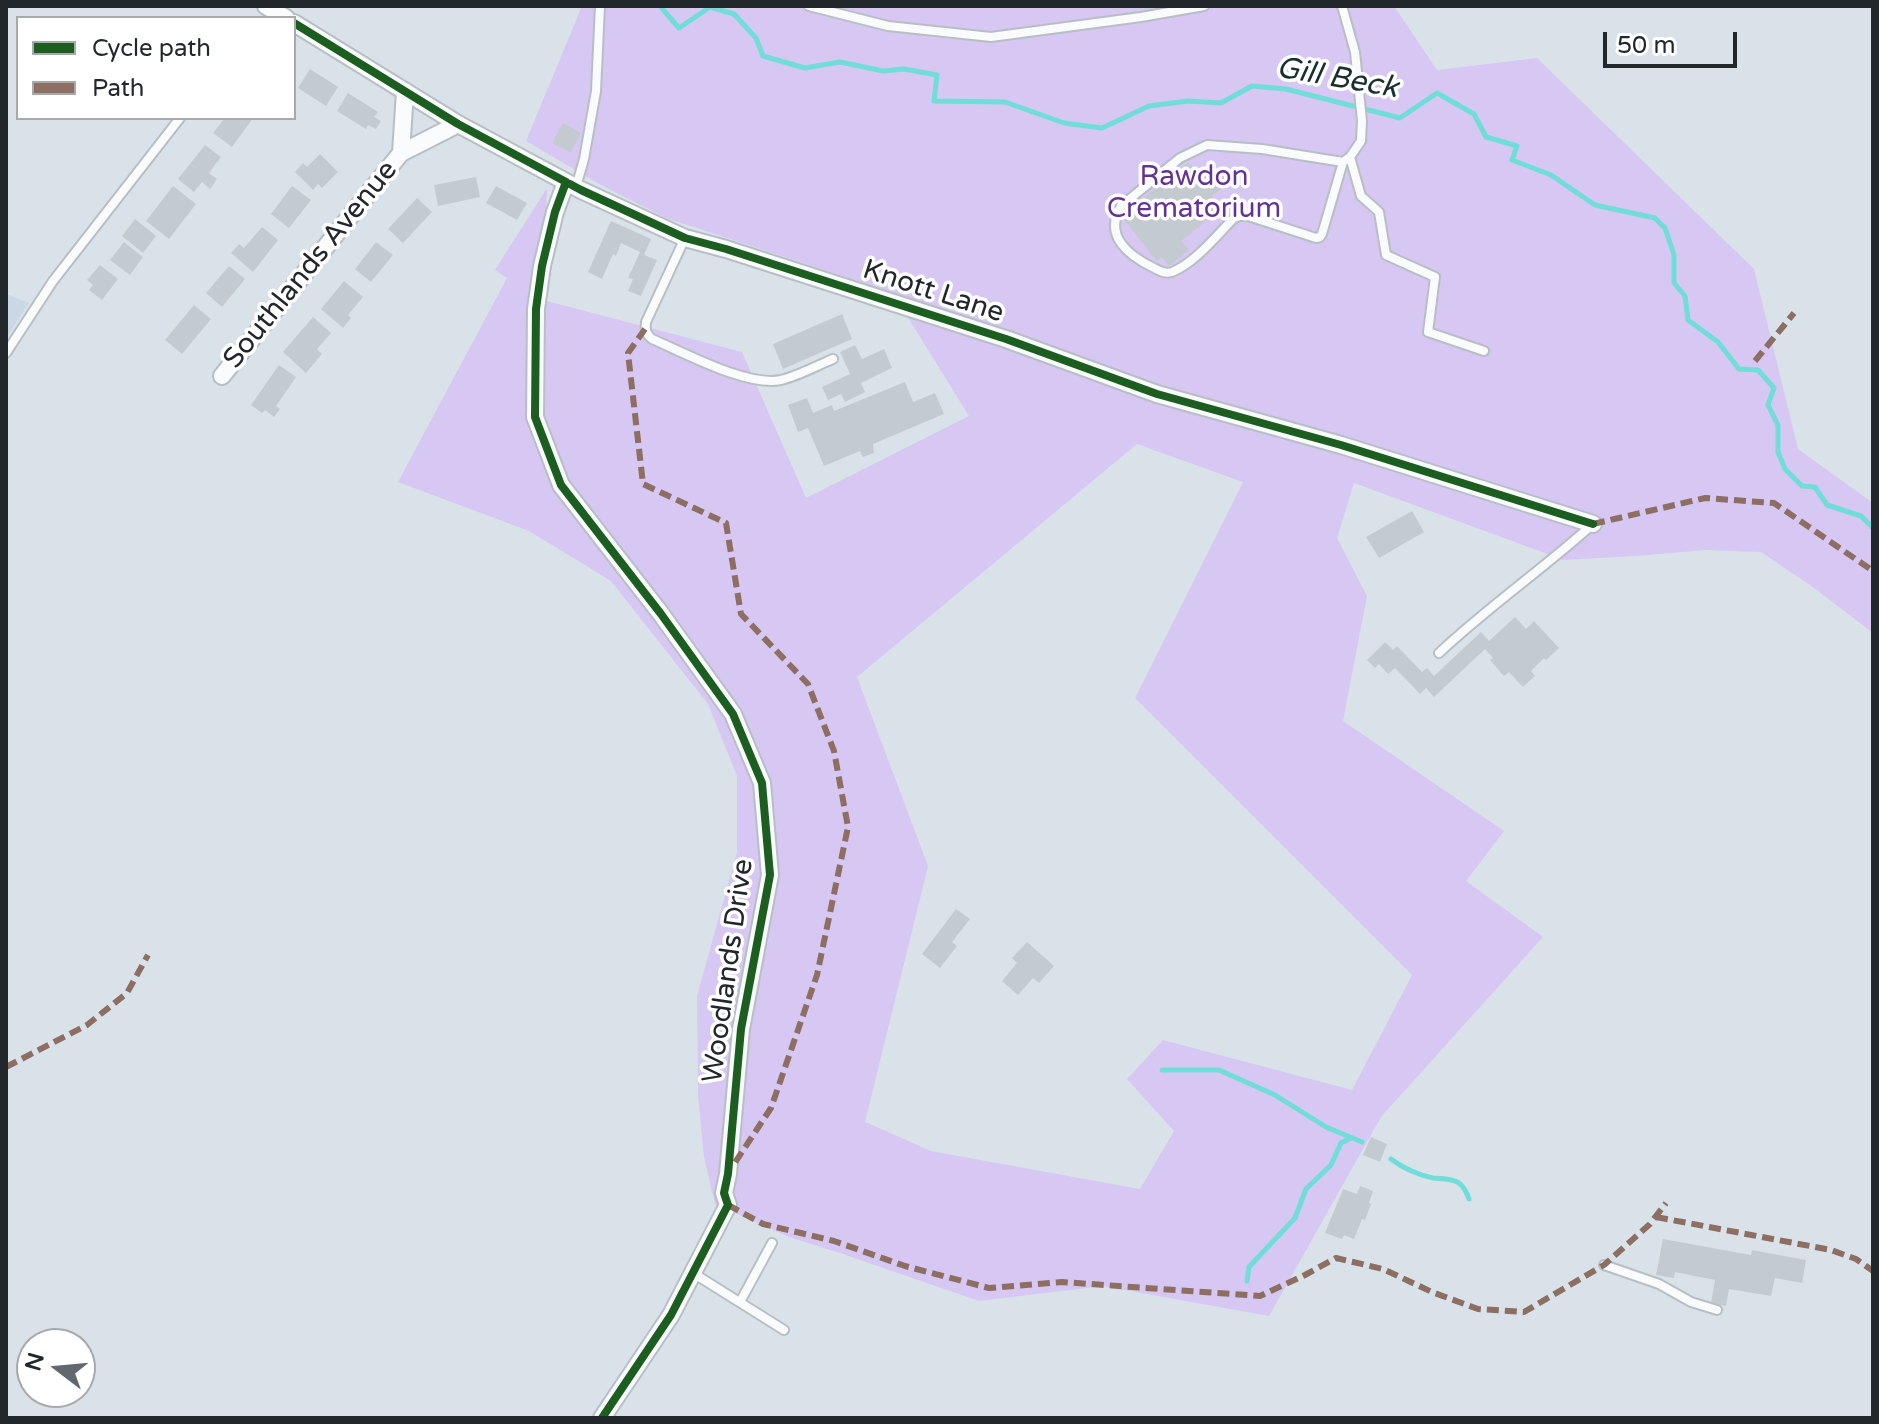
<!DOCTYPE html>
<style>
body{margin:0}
#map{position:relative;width:1879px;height:1424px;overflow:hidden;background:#dae2e9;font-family:"Varela Round",sans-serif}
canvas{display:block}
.frame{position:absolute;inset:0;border:8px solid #22272c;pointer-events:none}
.legend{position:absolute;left:16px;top:16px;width:280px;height:104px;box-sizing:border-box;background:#fff;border:2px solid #a7a9ab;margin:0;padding:10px 14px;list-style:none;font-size:24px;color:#22272c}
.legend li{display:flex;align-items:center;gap:16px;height:40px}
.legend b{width:40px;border:2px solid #a7a9ab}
.north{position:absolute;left:16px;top:1328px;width:80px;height:80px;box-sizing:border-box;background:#fff;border:2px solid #a7a9ab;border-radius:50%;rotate:286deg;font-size:22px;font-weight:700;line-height:32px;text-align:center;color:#22272c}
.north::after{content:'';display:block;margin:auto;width:28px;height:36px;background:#62686e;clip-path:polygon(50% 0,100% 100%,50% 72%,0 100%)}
.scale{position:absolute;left:1603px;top:32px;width:134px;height:36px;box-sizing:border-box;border:4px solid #22272c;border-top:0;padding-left:10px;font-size:24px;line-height:28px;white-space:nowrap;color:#22272c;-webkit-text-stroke:6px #fff;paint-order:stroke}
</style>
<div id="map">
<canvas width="1879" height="1424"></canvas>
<div class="frame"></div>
<ul class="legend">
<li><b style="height:10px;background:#1b5e20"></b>Cycle path</li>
<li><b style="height:10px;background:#8d6e63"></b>Path</li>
</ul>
<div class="north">N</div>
<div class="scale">50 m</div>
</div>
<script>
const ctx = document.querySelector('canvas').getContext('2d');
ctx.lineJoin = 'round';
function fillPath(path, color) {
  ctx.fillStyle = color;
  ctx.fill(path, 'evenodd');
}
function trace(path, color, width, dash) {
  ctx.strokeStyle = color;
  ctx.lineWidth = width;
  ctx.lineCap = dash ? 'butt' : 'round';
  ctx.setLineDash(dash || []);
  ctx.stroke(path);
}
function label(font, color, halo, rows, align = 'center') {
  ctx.font = font + ' "Varela Round",sans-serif';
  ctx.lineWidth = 7;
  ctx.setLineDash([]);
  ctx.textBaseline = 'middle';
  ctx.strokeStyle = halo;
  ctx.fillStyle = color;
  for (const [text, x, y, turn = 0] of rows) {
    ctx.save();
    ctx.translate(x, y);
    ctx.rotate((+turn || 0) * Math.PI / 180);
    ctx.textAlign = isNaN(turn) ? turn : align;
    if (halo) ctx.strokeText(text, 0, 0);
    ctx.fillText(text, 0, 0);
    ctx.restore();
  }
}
const built = new Path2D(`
 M6,294l23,9 -23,35z`);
const green = new Path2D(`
 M582,6h812l43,64 100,-12 217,211 44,180 75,54v130l-56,-43 -56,-38 -55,-2 -70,6 -72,4 -210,-77 -17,55 30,58 -24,125 161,110 -38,50 77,56 -162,180 -112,199 -166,-30 -124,15 -139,-48 -51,-16 -74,-33 -11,-47 -6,-63 -1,-98 40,-144v-76l-29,-72 -97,-123 -82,-50 -131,-49 109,-204 -12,-8 52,-82 -4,112 199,52 64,146 163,-82 -77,-124 -226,-74 -65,-33 -75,-44zM1137,444l106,38 -108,216 277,277 -60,115 -189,-50 -36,39 47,52 -34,58 -209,-38 -66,-29 63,-256 -71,-189z`);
const stream = new Path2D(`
 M660,6l19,22 31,-21 24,7 22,24 7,18 42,12 35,-6 43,9 21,-2 33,6 -3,26 71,1 59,21 38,5 47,-22 39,-5 33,2 31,-17 34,3 114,29 37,-25 37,21 12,23 31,9 -5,14 39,15 44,30 60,13 10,10 9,27v28l11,13 3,24 30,22 21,27 19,1 16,18 -6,17 10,20v27l7,17 17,17 13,1 12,18 34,11 12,12
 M1162,1070h57l56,25 51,32 36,15
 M1391,1159c12,9 28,16 42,19 9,1 18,0 26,5 5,4 8,10 10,16
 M1247,1281l2,-14 46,-49 11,-29 25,-24 10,-22 10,-5`);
const building = new Path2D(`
 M310,69l28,18 -12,19 -28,-18z
 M348,93l30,19 -4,5 7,4 -5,8 -8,-4 -2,4 -29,-18z
 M225,118h28l-21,29 -19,-14z
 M563,123l18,10 -10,20 -19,-10z
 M205,145l16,12 -12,16 8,6 -7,10 -8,-7 -8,10 -16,-13z
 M320,154l18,18 -16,16 -4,-4 -5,6 -18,-18 8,-9 4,4z
 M1188,162l10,12 14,-11 16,20 -16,13 10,12 -41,33 8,9 -20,16 -7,-9 -5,4 -36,-45z
 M476,177l4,20 -42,9 -4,-21z
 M173,186l23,18 -27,35 -23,-18z
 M292,186l19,14 -22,28 -18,-14z
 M496,186l31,17 -10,17 -31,-17z
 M417,198l15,14 -29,31 -15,-14z
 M135,219l21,17 -13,17 -21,-17z
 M611,221l40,18 -7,16 13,5 -16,36 -13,-5 5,-12 -5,-1 12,-26 -19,-9 -5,13 -3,-2 -11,25 -14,-7z
 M262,227l16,13 -25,32 -22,-19 8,-9 5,4z
 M124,242l19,15 -13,18 -20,-15z
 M376,242l17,13 -22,27 -16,-13z
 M100,265l18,14 -16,21 -13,-10 4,-5 -6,-5z
 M229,266l16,13 -23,28 -16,-14z
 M344,281l19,16 -15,18 3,3 -8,10 -22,-19z
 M194,305l17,14 -29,35 -17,-14z
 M842,314l10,25 -69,30 -10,-25z
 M313,317l18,16 -14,16 5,5 -16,19 -23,-21z
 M855,345l7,14 22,-10 8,19 -31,15 4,9 -20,10 -4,-8 -13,6 -6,-13 28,-13 -10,-22z
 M279,365l17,12 -20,29 4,3 -6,8 -9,-7 -3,3 -11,-8z
 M905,382l8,20 22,-9 9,21 -71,30 1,9 -11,4 -3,-6 -36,15 -16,-38 -10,4 -10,-27 19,-7 6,15 19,-8 2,6z
 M1412,511l12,21 -45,26 -13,-21z
 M1515,617l11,12 8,-8 25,27 -13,12 -2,-2 -13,13 4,5 -12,11 -14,-15 -5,4 -14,-16 3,-2 -8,-9 -51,48 -8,-9 -6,6 -25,-26 -7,6 -9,-10 -4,4 -8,-8 18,-18 8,8 4,-4 25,26 5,-4 7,8 47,-44 8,9z
 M956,909l14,10 -18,23 5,4 -17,22 -18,-14z
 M1027,942l27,24 -15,17 -6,-5 -15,17 -16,-14 15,-18 -5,-5z
 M1371,1137l16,7 -7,18 -17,-7z
 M1360,1186l13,5 -4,12 2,1 -6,16 -3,-1 -8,20 -10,-4 -2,4 -17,-6 18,-44 14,5z
 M1663,1239l88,16 1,-5 54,10 -4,23 -27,-5 -4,18 -42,-7 -3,17 -15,-3 4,-23 -40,-8 -1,6 -18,-3z`);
const lane = new Path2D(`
 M809,6l79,20 103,11 150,-20 63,-11
 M1342,6l13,46 7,69 -1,20 -11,16 -7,5 -21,72 -2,3 -4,1 -68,-22h-8l-6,2c-17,17 -39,45 -62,54 -7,2 -12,-1 -18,-4 -25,-12 -51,-32 -33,-62l59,-48 27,-13 55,4 81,13
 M1350,157l11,39 18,16 7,43 49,22 -7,55 56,19
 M576,187l8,-28 12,-68 4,-85
 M685,238l-39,84c-1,8 0,12 6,17 33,14 95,48 129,41 17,-4 35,-14 52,-21
 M6,353l47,-72 127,-163
 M1439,653c49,-46 104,-84 154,-129
 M1604,1265l55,19 32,18 26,8
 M693,1273l91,57
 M740,1302l32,-59`);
const street = new Path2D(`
 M266,6l20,12
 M294,23l164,101 123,66 104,48 41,11 280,90 151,55 184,51 252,79
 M401,153l4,-62
 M566,182l-11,30 -13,54 -6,43 -1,108 26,68 100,129 72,100 29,69 8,92 -29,154 -13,145 -4,19 4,12 -57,110 -69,103
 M222,376l179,-223 57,-29`);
const quiet = new Path2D(`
 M645,329l-17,24 15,131 83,39 15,91 67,70 26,67 14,76 -31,148 -46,133 -39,59
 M1755,361l39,-48
 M1593,524l112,-26 69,5 99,68
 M6,1067l81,-42 40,-32 21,-38
 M728,1205l35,19 71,17 71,25 84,22 73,-6 198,14 45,-21 31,-17 47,11 49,23 46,17 46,3 80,-47 46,-41 16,-21
 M1656,1217l175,33 25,9 17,12`);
const cycleway = new Path2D(`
 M294,23l164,101 123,66 104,48 41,11 280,90 151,55 184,51 252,79
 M566,182l-11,30 -13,54 -6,43 -1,108 26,68 100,129 72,100 29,69 8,92 -29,154 -13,145 -4,19 4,12 -57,110 -69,103`);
const parkNames = [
 ["Rawdon",1194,178],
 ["Crematorium",1194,210]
];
const streetNames = [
 ["Southlands Avenue",311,265,-51],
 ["Knott Lane",933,292,18],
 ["Woodlands Drive",729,971,-82]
];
const waterNames = [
 ["Gill Beck",1337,79,10]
];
fillPath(built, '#cad8e5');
fillPath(green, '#d6c7f3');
trace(stream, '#70ddd8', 5);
fillPath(building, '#c4cbd0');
trace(lane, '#b8bfc4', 12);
trace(street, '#b8bfc4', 20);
trace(lane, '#f9fbfc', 8);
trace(street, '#f9fbfc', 16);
trace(quiet, '#8d6e63', 6, [12, 6]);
trace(cycleway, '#1b5e20', 8);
label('28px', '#643293', '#fff', parkNames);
label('28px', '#22272c', '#fff', streetNames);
label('italic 30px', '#172f2d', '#fff', waterNames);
</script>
